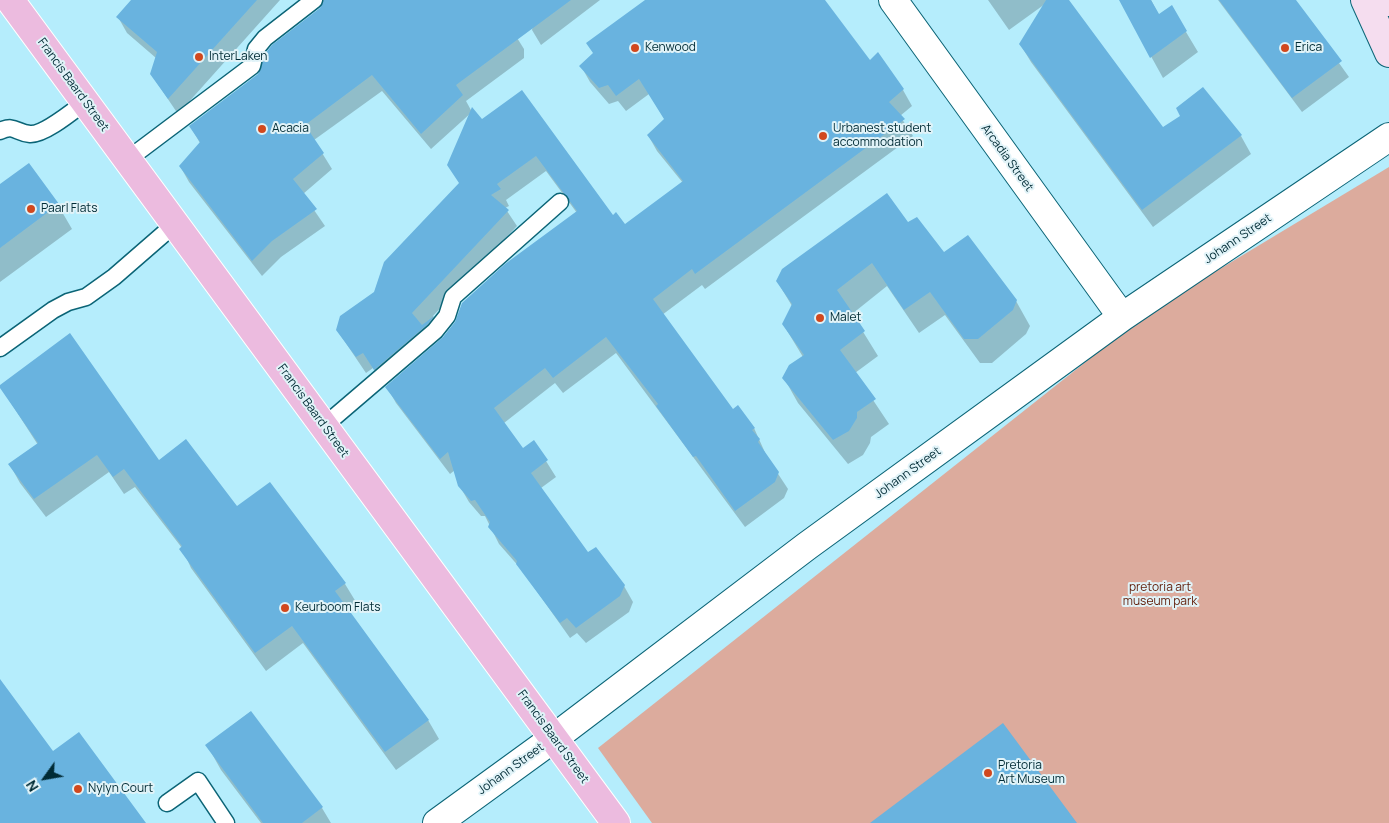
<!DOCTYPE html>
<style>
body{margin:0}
#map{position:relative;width:1389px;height:823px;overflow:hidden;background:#b5edfc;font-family:Manrope,sans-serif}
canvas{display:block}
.north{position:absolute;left:20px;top:753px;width:50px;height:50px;-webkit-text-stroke:4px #e1f3f8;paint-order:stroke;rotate:238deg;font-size:14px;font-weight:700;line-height:20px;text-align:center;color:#002b35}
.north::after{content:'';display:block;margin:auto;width:18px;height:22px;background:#002b35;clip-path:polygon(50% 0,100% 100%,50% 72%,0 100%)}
</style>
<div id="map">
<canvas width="1389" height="823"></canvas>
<div class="north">N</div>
</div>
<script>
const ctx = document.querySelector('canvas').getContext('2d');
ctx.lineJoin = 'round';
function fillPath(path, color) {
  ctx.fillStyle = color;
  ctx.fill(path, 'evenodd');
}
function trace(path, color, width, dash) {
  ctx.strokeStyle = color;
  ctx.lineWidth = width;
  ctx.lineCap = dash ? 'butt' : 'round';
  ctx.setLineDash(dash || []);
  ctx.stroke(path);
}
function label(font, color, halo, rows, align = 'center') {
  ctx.font = font + ' Manrope,sans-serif';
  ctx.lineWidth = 4;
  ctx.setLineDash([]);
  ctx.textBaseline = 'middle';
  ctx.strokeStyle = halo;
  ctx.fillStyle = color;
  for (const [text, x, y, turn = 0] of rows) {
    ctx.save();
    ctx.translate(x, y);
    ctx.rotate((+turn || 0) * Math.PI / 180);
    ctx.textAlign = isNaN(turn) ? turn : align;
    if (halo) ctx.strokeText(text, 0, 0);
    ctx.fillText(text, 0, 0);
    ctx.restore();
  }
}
const green = new Path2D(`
 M1389,167v656h-737l-54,-75 552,-437z`);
const shadow = new Path2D(`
 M132,0h148l-102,114 -27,-40 5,-16 -29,-25 -9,-16z
 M312,0h177l25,33 10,16v9l-58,43 6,11 -41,37 -49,-58 -68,49 18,29 -29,25 22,32 -44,31 -19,19 -73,-94 -9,-16 20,-23 -10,-17 69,-51 65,-68h-5z
 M538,0h62l-59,45 -9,-15z
 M647,0h177l46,62 33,28 9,16 -12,10 13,20 -208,153 -3,-4 -40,30 71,95 21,18 13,29 21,32 -4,9 -39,29 -129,-174 -53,40 -8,-10 -51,40 19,27 11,-8 22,35 -15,11 47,66 36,32 9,16 -4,10 -43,31 -9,-10 -7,5 -49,-69 -22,-25 -14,-28h-4l-12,-14 -10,-17 -4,-15 -5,4 -54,-71 -9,-16 51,-44 139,-130 -31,-42 -40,29 3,6 -4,2 12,18 -84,90 9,17 -58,52 -11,-17 -7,5 -29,-43 38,-38 84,-108 22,-63 41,-29 90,124 12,10 59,-43 -26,-32 -9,-16 17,-15 -16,-26 -23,17 -8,-10 -9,3 -19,-22 -9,-16z
 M988,0h79l95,129 79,7 10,18 -98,73 -122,-165 -11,-18 25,-40 -36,26z
 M1120,0h31l8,15 12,-8 27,45 -35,26z
 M1218,0h76l55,77 -47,35z
 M28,165l30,40 14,24 -72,53v-96z
 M908,224l35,29 73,48 14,25 -4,8 -34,29h-12l-35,-48 -26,18 -32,-47 -35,28 26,42 -23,17 34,51 -18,13 -1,6 -7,12 -15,9 -50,-61 -14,-25 19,-21 -20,-33 9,-18 -15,-25z
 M0,386l158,75 79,47 33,-24 75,100 11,18 -10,7 82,111 11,19 -43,31 -93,-127 -37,28 -75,-103 -9,-20 -47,-61 -11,7 -15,-22 -63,45 -26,-34 -10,-18 28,-20z
 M250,712l72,96 9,15h-70l-40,-53 -14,-25z`);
const building = new Path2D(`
 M131,0h126l-89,99 -18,-25 7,-22 -41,-35z
 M324,0h247l-115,85 7,10 -42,39 -49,-59 -67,50 19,28 -31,26 24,30 -45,32 -20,20 -73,-95 21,-24 -11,-16 69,-52 7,-20 7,-9 48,-37z
 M645,0h180l45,60 8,-8 26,37 -15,13 16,17 -210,155 -3,-5 -39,30 80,110 5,-4 17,23 -3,2 8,9 -2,3 21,30 -4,10 -40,29 -39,-55 -3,1 -37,-51 2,-2 -52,-67 -53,41 -8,-10 -51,40 29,40 11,-8 14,20 -17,13 57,79 8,-5 29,38 -5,11 -44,32 -9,-10 -7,5 -44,-59 1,-3 -29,-34 2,-5 -15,-22 -4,1 -13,-15 -10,-34 -8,7 -55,-72 58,-50 12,-15 7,-19 43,-39 72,-53 -41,-55 -39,28 4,5 -10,6 18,15 -97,103 10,12 12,-9 -6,8 -54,46 -11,-17 -7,4 -20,-27 4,-14 34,-24 10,-30 75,-79 -12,-18 25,-58 10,12 40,-29 91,125 3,-3 9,12 58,-43 -36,-46 17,-16 -25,-40 -23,17 -8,-11 -9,3 -20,-22 14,-13 -7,-10z
 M1046,0h23l94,127 17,-11 -4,-8 27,-21 39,48 -100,75 -123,-166z
 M1119,0h32l8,14 13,-9 15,26 -37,27z
 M1219,0h77l46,61 -50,37z
 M29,163l30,41 -59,44v-64z
 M887,193l21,29 9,-5 27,35 24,-17 49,65 -4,10 -35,29h-14l-34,-47 -26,18 -32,-47 -35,27 28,41 -25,19 36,49 -19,13v6l-8,13 -16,9 -51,-62 7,-13 15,-10 -22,-31 10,-20 -16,-23 6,-12z
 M70,333l89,127 27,-21 51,67 33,-24 76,101 -11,8 94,129 -44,32 -93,-126 -37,27 -76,-104 3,-3 -58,-77 -11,8 -16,-22 -63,44 -26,-35 30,-21 -38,-55v-3z
 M0,679l53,72 26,-19 67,91h-146z
 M251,711l72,96 -21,16h-39l-58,-78z
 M1003,723l74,100h-207z`);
const lane = new Path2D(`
 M0,131c15,-7 16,2 30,3 14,1 43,-23 55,-32
 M127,160l125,-94 4,-17 9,-11 49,-38
 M0,348l53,-38 15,-8 18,-5 28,-20 61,-53
 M324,426l111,-95 12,-15 6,-19 107,-95
 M167,803l31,-22 28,42`);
const street = new Path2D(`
 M893,0l229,317
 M437,823l117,-85 253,-192 315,-229 267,-180`);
const secondary = new Path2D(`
 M1365,0l24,53
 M1388,0l1,2`);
const primary = new Path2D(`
 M10,0l606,823`);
const markers = [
 [635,48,5,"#d1481e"],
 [1285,48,5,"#d1481e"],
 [199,57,5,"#d1481e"],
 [262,129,5,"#d1481e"],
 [823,136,5,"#d1481e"],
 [31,209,5,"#d1481e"],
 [820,318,5,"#d1481e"],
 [285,608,5,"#d1481e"],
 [988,773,5,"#d1481e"],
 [78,789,5,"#d1481e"]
];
const poiNames = [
 ["Kenwood",645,48],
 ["Erica",1295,48],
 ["InterLaken",209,57],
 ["Acacia",272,129],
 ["Urbanest student",833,129],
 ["accommodation",833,143],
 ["Paarl Flats",41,209],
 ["Malet",830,318],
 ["Keurboom Flats",295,608],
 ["Pretoria",998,766],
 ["Art Museum",998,780],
 ["Nylyn Court",88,789]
];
const streetNames = [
 ["Francis Baard Street",73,85,54],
 ["Arcadia Street",1007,158,54],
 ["Johann Street",1238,239,-34],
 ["Francis Baard Street",313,411,54],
 ["Johann Street",908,473,-36],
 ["Francis Baard Street",553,737,54],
 ["Johann Street",511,769,-36]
];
const parkNames = [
 ["pretoria art",1160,588],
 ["museum park",1160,602]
];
fillPath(green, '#dcab9d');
fillPath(shadow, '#0003');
fillPath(building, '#69b3df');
trace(lane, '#0b6476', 19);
trace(street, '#0b6476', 30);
trace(secondary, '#0b6476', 30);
trace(primary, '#fff', 30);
trace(lane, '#fff', 16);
trace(street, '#fff', 28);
trace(secondary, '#f5ddef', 28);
trace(primary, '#ecbbdf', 28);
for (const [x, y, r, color] of markers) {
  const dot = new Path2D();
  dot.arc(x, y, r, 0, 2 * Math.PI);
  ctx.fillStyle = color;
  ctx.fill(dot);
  trace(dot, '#e1f3f8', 2);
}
label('12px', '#002b35', '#e1f3f8', poiNames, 'left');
label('12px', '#002b35', '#e1f3f8', streetNames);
label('12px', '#601c08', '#e1f3f8', parkNames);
</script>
